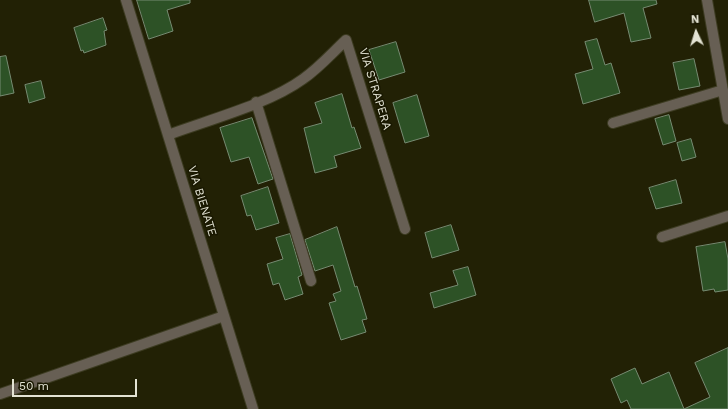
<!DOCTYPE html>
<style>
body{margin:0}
#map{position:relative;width:728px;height:409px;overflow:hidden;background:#222105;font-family:"Work Sans",sans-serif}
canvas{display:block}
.north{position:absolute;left:676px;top:12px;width:40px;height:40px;-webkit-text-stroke:3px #191800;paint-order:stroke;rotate:356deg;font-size:11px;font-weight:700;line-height:16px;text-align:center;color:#e3e3d3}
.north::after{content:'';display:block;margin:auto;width:14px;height:18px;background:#e3e3d3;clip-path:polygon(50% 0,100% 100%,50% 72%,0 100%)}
.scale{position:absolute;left:12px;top:379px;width:125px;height:18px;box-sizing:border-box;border:2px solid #e3e3d3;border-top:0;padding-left:5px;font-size:12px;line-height:14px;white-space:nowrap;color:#e3e3d3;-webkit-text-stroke:3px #191800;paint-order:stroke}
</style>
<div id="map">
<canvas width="728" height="409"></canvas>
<div class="north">N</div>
<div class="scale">50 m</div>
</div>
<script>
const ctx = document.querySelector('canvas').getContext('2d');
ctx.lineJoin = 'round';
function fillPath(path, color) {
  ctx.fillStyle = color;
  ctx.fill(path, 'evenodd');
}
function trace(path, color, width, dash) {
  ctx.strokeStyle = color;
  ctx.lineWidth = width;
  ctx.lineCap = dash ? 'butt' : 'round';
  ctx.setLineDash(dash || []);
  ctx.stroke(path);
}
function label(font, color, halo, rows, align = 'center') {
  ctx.font = font + ' "Work Sans",sans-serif';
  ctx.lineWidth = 3;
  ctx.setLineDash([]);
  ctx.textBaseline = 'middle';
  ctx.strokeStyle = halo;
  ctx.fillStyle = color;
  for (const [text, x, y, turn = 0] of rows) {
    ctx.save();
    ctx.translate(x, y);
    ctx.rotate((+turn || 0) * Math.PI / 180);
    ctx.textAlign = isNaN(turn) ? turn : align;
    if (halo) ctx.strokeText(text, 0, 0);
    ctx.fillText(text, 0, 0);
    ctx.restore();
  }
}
const building = new Path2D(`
 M137,0h53v3l-23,7 6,21 -24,8z
 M589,0h67l1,4 -14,4 8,30 -20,4 -7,-29 -29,9z
 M103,18l4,12 -3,1 2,14 -22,8 -1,-3 -2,1 -7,-23z
 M597,39l8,26 6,-2 9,30 -37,11 -8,-30 18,-5 -8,-27z
 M396,42l9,30 -26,8 -10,-30z
 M6,56l8,37 -14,3v-39z
 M694,59l6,27 -21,4 -6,-27z
 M41,81l4,17 -16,5 -4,-18z
 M342,94l10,34 2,-1 7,21 -27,8 3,11 -22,6 -11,-45 18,-5 -7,-20z
 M417,95l12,41 -24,7 -12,-40z
 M669,115l7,26 -13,4 -8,-26z
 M252,118l21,61 -15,5 -9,-27 -18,5 -11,-34z
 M691,139l5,18 -14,4 -5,-18z
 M676,180l6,23 -26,6 -7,-21z
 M268,187l11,36 -23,7 -5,-15 -4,1 -6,-20z
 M451,225l8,25 -27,8 -7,-25z
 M337,227l18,60 2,-1 10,33 -5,1 4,12 -25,8 -12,-37 7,-2 -3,-7 8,-3 -8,-26 -18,6 -10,-31z
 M290,234l12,41 -4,2 5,17 -18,6 -6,-17 -6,2 -6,-21 16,-5 -7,-21z
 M725,242l3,17v31l-13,2 -1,-3 -11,2 -7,-44z
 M468,267l8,28 -42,13 -4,-15 28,-8 -5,-14z
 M728,348v61h-97l-4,-9 -6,3 -10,-24 24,-11 7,16 27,-12 15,37 26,-12 -15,-34z`);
const minor = new Path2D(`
 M126,0l127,409
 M707,0l21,119
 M256,102l55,179
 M613,123l110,-33
 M168,135c40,-15 101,-31 135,-56 16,-11 29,-26 43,-39l59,189
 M662,237l66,-21
 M0,394l224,-78`);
const streetNames = [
 ["VIA STRAPERA",375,89,73],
 ["VIA BIENATE",202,201,73]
];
fillPath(building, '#2d5226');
trace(building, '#768b72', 1);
trace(minor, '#3d3c22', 12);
trace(minor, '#675f54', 10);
label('12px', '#e3e3d3', '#191800', streetNames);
</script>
